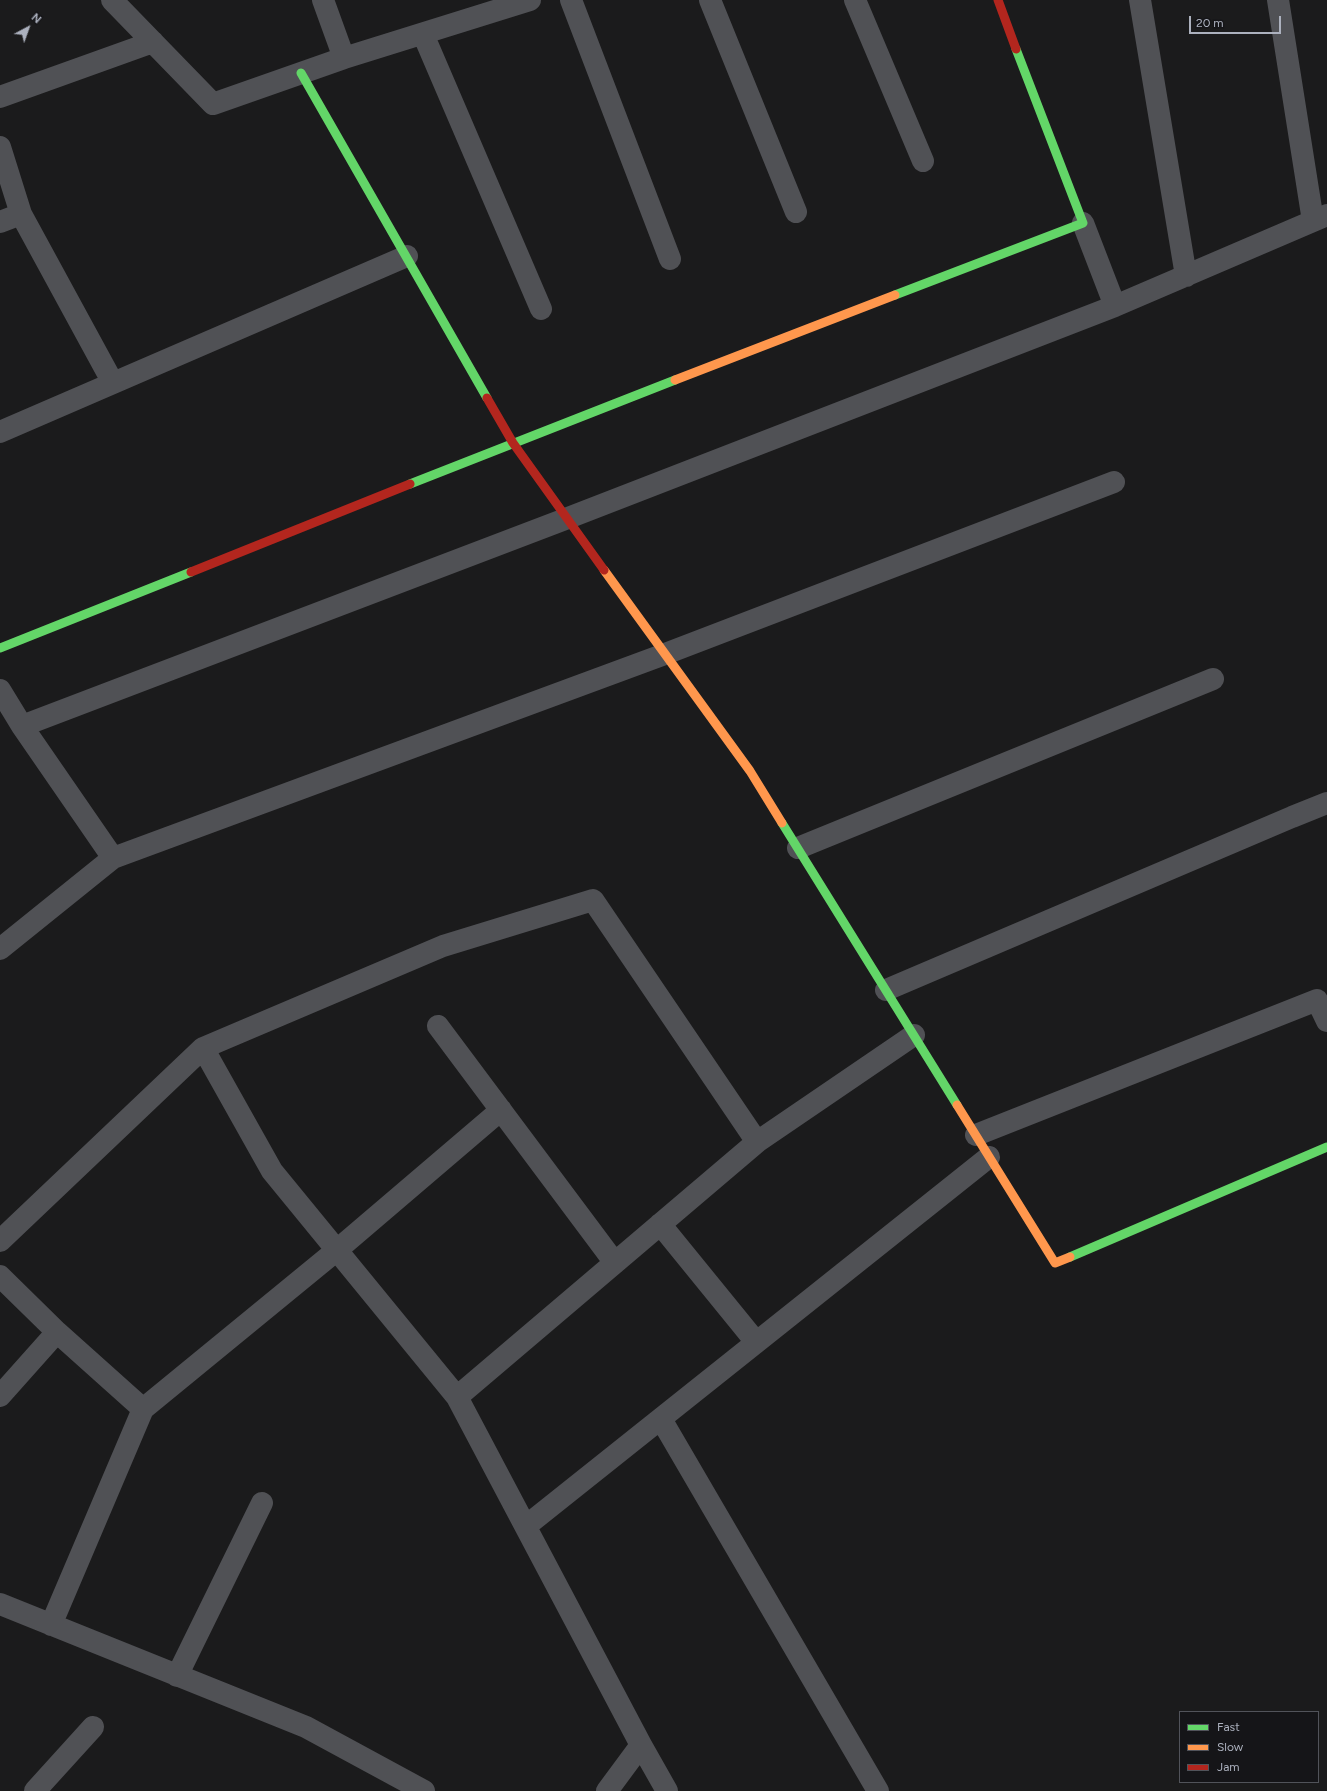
<!DOCTYPE html>
<style>
body{margin:0}
#map{position:relative;width:1327px;height:1791px;overflow:hidden;background:#1b1b1c;font-family:Figtree,sans-serif}
canvas{display:block}
.legend{position:absolute;left:1179px;top:1711px;width:140px;height:72px;box-sizing:border-box;background:#151518;border:1px solid #51535a;margin:0;padding:5px 7px;list-style:none;font-size:12px;color:#acb1be}
.legend li{display:flex;align-items:center;gap:8px;height:20px}
.legend b{width:20px;border:1px solid #51535a}
.north{position:absolute;left:8px;top:8px;width:40px;height:40px;-webkit-text-stroke:3px #151518;paint-order:stroke;rotate:41deg;font-size:11px;font-weight:700;line-height:16px;text-align:center;color:#acb1be}
.north::after{content:'';display:block;margin:auto;width:14px;height:18px;background:#acb1be;clip-path:polygon(50% 0,100% 100%,50% 72%,0 100%)}
.scale{position:absolute;left:1189px;top:16px;width:92px;height:18px;box-sizing:border-box;border:2px solid #acb1be;border-top:0;padding-left:5px;font-size:12px;line-height:14px;white-space:nowrap;color:#acb1be;-webkit-text-stroke:3px #151518;paint-order:stroke}
</style>
<div id="map">
<canvas width="1327" height="1791"></canvas>
<ul class="legend">
<li><b style="height:5px;background:#63d668"></b>Fast</li>
<li><b style="height:5px;background:#ff974d"></b>Slow</li>
<li><b style="height:5px;background:#b3261e"></b>Jam</li>
</ul>
<div class="north">N</div>
<div class="scale">20 m</div>
</div>
<script>
const ctx = document.querySelector('canvas').getContext('2d');
ctx.lineJoin = 'round';
function trace(path, color, width, dash) {
  ctx.strokeStyle = color;
  ctx.lineWidth = width;
  ctx.lineCap = dash ? 'butt' : 'round';
  ctx.setLineDash(dash || []);
  ctx.stroke(path);
}
const street = new Path2D(`
 M112,0l101,104 131,-46 186,-58
 M323,0l21,58
 M571,0l99,259
 M710,0l86,212
 M855,0l68,161
 M1140,0l46,276
 M1278,0l35,221
 M423,34l118,275
 M0,97l153,-55
 M0,147l21,67 92,169
 M0,222l21,-8
 M1115,306l212,-91
 M0,432l407,-176
 M0,690l22,36 91,132 -113,91
 M22,726l546,-208 547,-212 -32,-83
 M798,848l415,-169
 M113,858l552,-204 449,-172
 M886,990l406,-173 35,-14
 M438,1026l177,237
 M203,1048l240,-102 150,-46 164,242 157,-107
 M976,1135l341,-135 10,21
 M660,1224l96,118
 M0,1241l203,-193 69,123 185,226 184,348 -34,46
 M0,1276l57,56 -57,64
 M57,1332l86,77
 M457,1397l300,-255
 M661,1419l217,372
 M526,1526l463,-369
 M0,1604l306,123 118,64
 M51,1625l92,-216 194,-159 164,-140
 M177,1676l85,-173
 M641,1745l26,46
 M35,1791l58,-64`);
const fast = new Path2D(`
 M301,73l186,325
 M895,295l188,-72 -67,-174
 M410,484l265,-104
 M0,648l191,-76
 M782,823l175,282
 M1070,1257l257,-110`);
const slow = new Path2D(`
 M675,380l220,-85
 M604,570l146,201 32,52
 M957,1105l98,158 15,-6`);
const jam = new Path2D(`
 M998,0l18,49
 M487,398l26,45 91,127
 M191,572l219,-88`);
trace(street, '#505155', 22);
trace(fast, '#63d668', 9);
trace(slow, '#ff974d', 9);
trace(jam, '#b3261e', 9);
</script>
